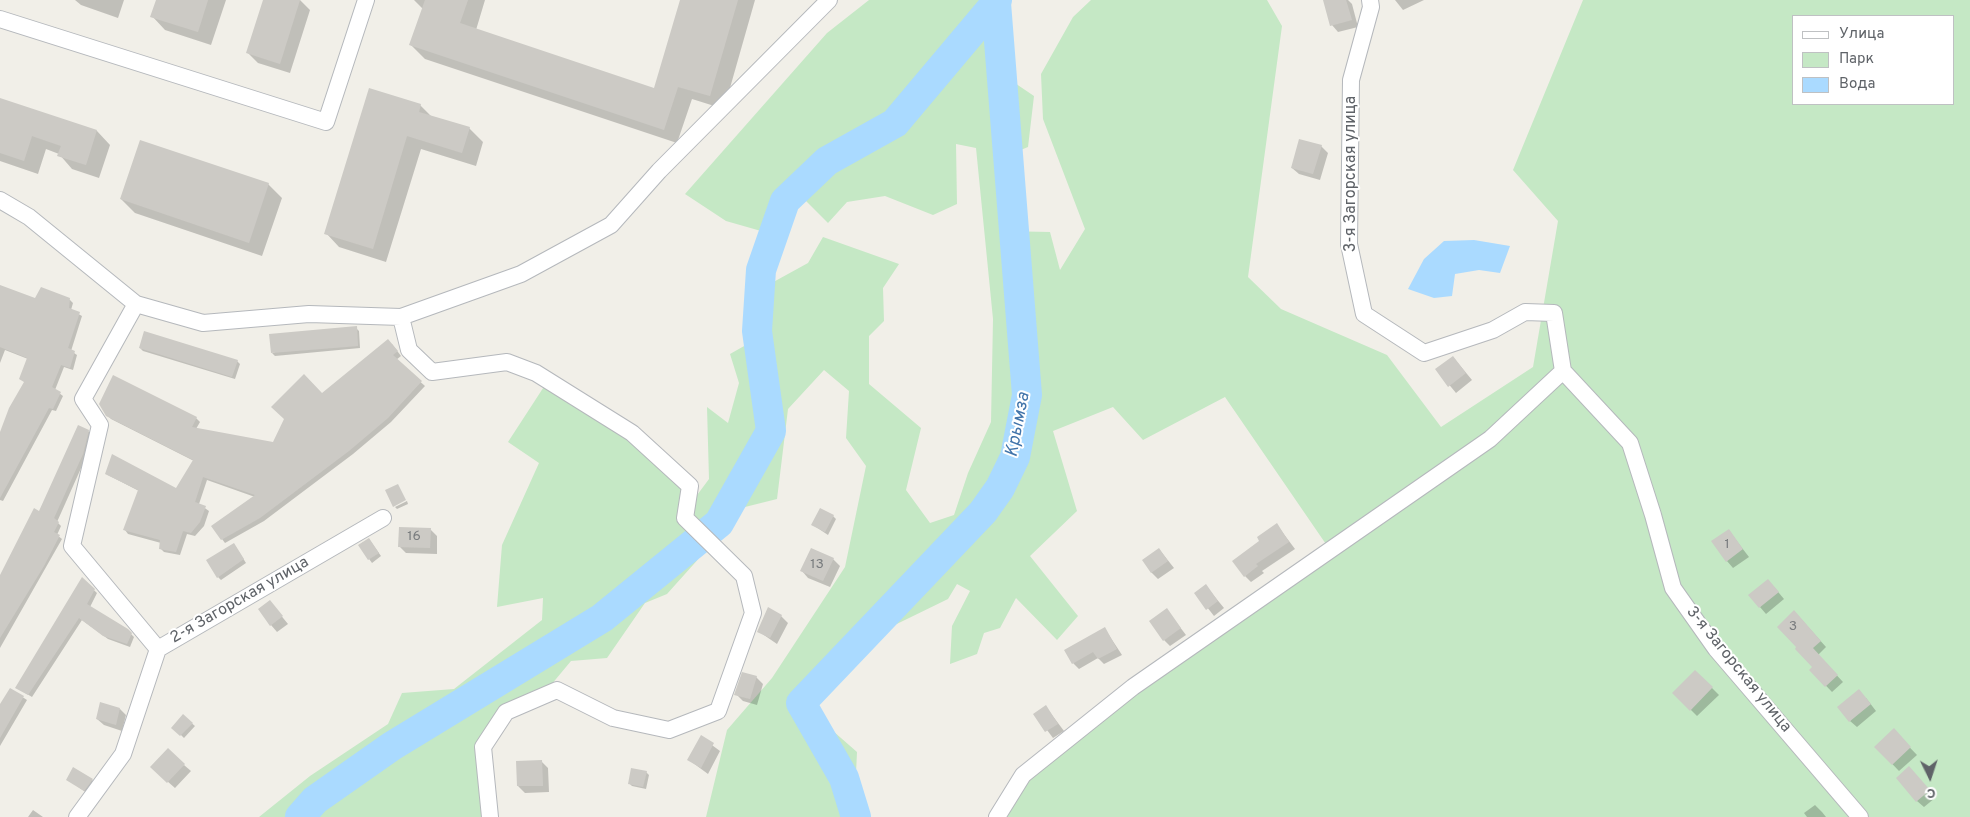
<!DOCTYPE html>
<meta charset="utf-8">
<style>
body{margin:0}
#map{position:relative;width:1970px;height:817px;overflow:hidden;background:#f1efe8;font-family:Overpass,sans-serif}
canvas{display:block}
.legend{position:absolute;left:1792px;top:15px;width:162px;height:90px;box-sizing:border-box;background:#fff;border:1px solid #bfc1c3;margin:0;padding:6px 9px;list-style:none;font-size:15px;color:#5f6368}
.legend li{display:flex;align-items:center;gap:10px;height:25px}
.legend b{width:25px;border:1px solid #bfc1c3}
.north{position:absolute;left:1905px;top:752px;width:50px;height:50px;-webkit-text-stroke:4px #fff;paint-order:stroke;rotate:176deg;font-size:14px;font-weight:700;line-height:20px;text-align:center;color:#5f6368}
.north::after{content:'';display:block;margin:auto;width:18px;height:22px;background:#5f6368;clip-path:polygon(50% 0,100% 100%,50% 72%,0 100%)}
</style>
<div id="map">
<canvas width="1970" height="817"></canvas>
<ul class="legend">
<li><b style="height:6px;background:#fff"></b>Улица</li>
<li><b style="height:14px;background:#c5e8c5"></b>Парк</li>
<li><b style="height:14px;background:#aadaff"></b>Вода</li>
</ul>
<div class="north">С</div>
</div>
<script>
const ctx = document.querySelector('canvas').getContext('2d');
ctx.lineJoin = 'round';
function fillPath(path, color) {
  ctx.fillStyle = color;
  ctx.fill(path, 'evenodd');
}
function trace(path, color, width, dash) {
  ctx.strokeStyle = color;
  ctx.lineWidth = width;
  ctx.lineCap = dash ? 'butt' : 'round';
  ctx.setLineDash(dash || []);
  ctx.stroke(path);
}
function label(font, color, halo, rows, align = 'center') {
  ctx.font = font + ' Overpass,sans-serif';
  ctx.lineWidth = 4;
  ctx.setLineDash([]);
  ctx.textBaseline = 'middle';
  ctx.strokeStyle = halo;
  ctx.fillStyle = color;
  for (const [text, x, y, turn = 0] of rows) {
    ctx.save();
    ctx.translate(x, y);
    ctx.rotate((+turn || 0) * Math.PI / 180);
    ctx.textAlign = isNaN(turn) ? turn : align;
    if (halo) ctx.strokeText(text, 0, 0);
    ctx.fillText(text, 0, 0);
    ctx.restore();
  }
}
const green = new Path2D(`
 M869,0h128v71l37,25 -6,51 -22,9 -4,75 48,1 10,38 25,-41 -42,-110 -2,-45 32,-57 18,-17h176l15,26 -34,251 33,32 106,46 54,72 92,-60 25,-146 -45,-51 70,-170h387v817h-973l26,-42 307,-225 -105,-153 -82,43 -30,-33 -60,24 24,80 -47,45 48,60 -21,24 -41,-42 -16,30 -16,5 -7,21 -27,10 2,-38 18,-35 -13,-7 -9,15 -82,40 -28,11 -37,53 56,49 -3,65h-148l21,-87 45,-52 73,-111 21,-101 -20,-28 3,-47 -25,-21 -36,39 -11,90 -32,8 -78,87 -22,9 -38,55 -36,3 -30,36 -53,33 6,87h-235l51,-41 78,-52 14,-31 52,-4 88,-69 1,-22 -46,9 5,-62 37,-82 -31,-21 39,-60 84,60 50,41 2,31 26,-35 -2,-72 21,16 11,-40 -9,-29 30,-17 -3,-46 51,-28 15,-26 76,27 -16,24 1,33 -15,15v48l52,44 -15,62 24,33 24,-8 14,-42 23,-51 2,-103 -17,-171 -20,-4 1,60 -24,11 -48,-19 -38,6 -19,21 -27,-27 -33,37 -42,-12 -41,-27 142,-161zM1794,16h160v88h-160z`);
const water = new Path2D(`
 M1474,240l36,6 -10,27 -21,-3 -24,4 -3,22 -18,2 -26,-9 16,-30 20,-18z`);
const shadow = new Path2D(`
 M75,0h49l-6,18 -37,-13z
 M157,0h69l-15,45 -46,-15 -13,-14z
 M265,0h35l10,10 -20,63 -32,-10 -10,-10z
 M414,0h71l-9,30 179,59 26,-89h74l-31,109 -32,-10 -15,44 -252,-84 -14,-14 12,-36z
 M1335,0h13l4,4 6,23 -20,5 -6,-7z
 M1395,0h29l-21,10z
 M0,99l97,32 13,14 -11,33 -27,-9 -13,-15 -13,-5 -8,25 -38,-13z
 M420,105l12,12 37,11 14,14 -7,24 -55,-17 -35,113 -47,-15 -13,-14z
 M1321,146l7,7 -8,27 -21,-6 -7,-6z
 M268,184l14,14 -20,58 -127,-43 -14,-14z
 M0,287l36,13h34l3,3 -2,7 11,6 -11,35 6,4 -4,15 -9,-3 -9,23 8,6 -7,15 -4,-1 -49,91 -3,-1v-64l25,-54 3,-23 -23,-9 -5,13z
 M356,328l3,3 1,17 -85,8 -3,-3z
 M392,344l9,12 -5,4 29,26 -34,36 -38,32 -89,67 -39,22 -3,-4 33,-42 -48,-17 -8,24 10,7 -5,15 -9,10 -8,-2 -7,21 -16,-3 -4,-4 1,-5 -33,-9 -3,-4 14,-39 -33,-17 71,16 17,-29 -83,-42 -4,-4 89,3 4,4 -4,7 78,15 48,-50z
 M140,348l97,13 3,3 -5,15 -92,-28z
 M1453,357l19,23 -16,13 -19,-23z
 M88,431l3,3 -5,23 -29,65 4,4 -4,9 5,4 -62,109v-70z
 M407,501l1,3 -11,5 -2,-2z
 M833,516l3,3 -8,16 -15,-10z
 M1277,525l18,24 -33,22 2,2 -13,9 -6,-6 16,-35z
 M430,529l7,7v18l-31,-1 -6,-6z
 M1729,531l20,26 -16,11 -6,-7z
 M369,539l12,17 -9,7 -13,-18z
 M234,544l12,19 -25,17 -3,-3z
 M1159,549l15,19 -16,11 -7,-7z
 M833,559l7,7 -10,21 -22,-9 -6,-7z
 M82,579l15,14 -7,14 37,23 7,7 -4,10 -22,-8 -26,-19 -50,77 -15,-9z
 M1206,586l18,22 -10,8 -18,-23z
 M1774,587l10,12 -18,15 -6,-7z
 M270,602l18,22 -11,8 -6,-7z
 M1167,610l19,25 -16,11 -6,-6z
 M781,616l7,7 -11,21 -19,-13z
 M1800,618l26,29 -8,8 25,27 -11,10 -21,-22 3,-3z
 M1105,629l17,26 -18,9 -6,-6 -19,11 -6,-6z
 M1695,671l24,24 -22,21 -23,-23z
 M756,677l7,7 -6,21 -14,-4 -7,-7z
 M10,689l17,11 -27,46v-39z
 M1866,698l10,13 -19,16 -7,-6z
 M1046,707l18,24 -11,7 -18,-24z
 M120,709l6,6 -4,16 -18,-6 -7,-6z
 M183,716l12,10 -11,12 -11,-11z
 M1893,730l24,25 -18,16 -23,-24z
 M701,737l19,14 -12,23 -19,-14z
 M541,761l7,7 1,24 -24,1 -7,-7z
 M184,765l7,6 -16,17 -16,-14z
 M646,772l3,3 -3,14 -14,-3 -3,-3z
 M1915,775l20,23 -11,9 -7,-6z
 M67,779l25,1 7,6 -8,10z
 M1815,805l7,7 4,5h-19l-3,-4z
 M33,810l10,7h-15z`);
const river = new Path2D(`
 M300,817l15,-17 77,-54 210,-128 117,-95 52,-92 -14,-100 4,-61 24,-69 42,-40 68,-38 101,-120
 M856,817l-12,-39 -43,-75 182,-191 17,-24 15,-31 12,-62 -31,-392 1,-3`);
const building = new Path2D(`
 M156,0h52l-10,32 -48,-15z
 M263,0h37l-20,64 -34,-11z
 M425,0h43l-8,23 194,65 26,-88h58l-28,96 -32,-9 -14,43 -255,-85z
 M1323,0h23l6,20 -22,6z
 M369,88l52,16 -2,8 51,15 -8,26 -55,-17 -34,113 -49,-15z
 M0,98l97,32 -11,35 -29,-9 4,-10 -29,-10 -8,25 -24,-8z
 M1299,139l23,6 -9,29 -22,-6z
 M140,140l129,43 -20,60 -129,-44z
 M0,285l35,13 6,-11 29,11 -1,10 11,4 -12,36 7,3 -5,17 -9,-3 -9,22 9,5 -8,17 -4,-1 -49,90v-66l9,-24 15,-26 -5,-3 8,-21 -27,-11z
 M357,326l1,20 -87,7 -2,-19z
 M144,331l94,29 -6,17 -93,-29z
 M388,339l10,12 -5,4 29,26 -34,37 -39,33 -89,67 -39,22 -10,-14 44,-31 -52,-18 -8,25 11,4 -6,16 -9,11 -8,-2 -7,21 -17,-3 1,-9 -37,-10 15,-40 -33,-16 7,-20 64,34 17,-28 -87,-44 -7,-12 14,-29 84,42 -5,10 81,15 11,-23 -13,-12 33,-33 18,19z
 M1453,356l13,17 -18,14 -13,-18z
 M78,425l11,5 -6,24 -29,64 5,4 -5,10 6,3 -16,31 -44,72v-63l34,-67 5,3z
 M398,484l8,16 -13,7 -8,-17z
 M820,508l14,7 -9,17 -14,-7z
 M1277,523l12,19 -33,22 2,2 -14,11 -12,-16 27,-20 -2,-4z
 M399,527l32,1 -1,20 -32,-1z
 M1729,529l14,20 -17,13 -15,-21z
 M369,538l10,15 -11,7 -10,-15z
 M234,543l10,16 -27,19 -11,-18z
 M811,548l23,10 -11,23 -23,-10z
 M1159,548l9,13 -17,12 -9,-13z
 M82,577l13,12 -8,15 41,25 4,4 -5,11 -24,-8 -24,-18 -51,77 -13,-7z
 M1768,579l11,13 -20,16 -11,-13z
 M1206,584l12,17 -12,9 -12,-17z
 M270,600l13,16 -13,10 -12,-17z
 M768,607l14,8 -12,23 -13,-6z
 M1167,608l14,20 -18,13 -14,-20z
 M1794,610l27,31 -8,7 25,27 -13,12 -16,-17 3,-3 -17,-18 1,-2 -19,-20z
 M1105,627l12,22 -19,10 -5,-7 -21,12 -8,-14z
 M1695,670l18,17 -23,24 -18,-18z
 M742,672l15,4 -7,23 -16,-4z
 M10,688l14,8 -24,42v-34z
 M1859,689l12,15 -22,18 -12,-15z
 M100,702l20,6 -4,17 -20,-6z
 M1046,705l12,19 -13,8 -12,-18z
 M183,714l10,9 -13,13 -9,-8z
 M1894,728l17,19 -19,18 -18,-18z
 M701,735l13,8 -13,25 -14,-8z
 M168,748l17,16 -18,19 -17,-16z
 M542,760l1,26h-26l-1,-25z
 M1909,766l21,24 -14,12 -20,-24z
 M73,767l20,12 -9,12 -18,-11z
 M631,768l16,3 -4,16 -15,-3z`);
const minor = new Path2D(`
 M1370,0l1,7 -20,73 -2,164 15,70 60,39 69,-23 32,-18 29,1 9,58 67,72 23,72 20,73 43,61 144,168
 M0,19l326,103 40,-122
 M0,200l29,17 107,87 67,19 106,-9 92,3 120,-43 90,-49 48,-54 170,-171
 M136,304l-53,95 17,26 -28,121 86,103
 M401,317l8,33 23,22 75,-10 29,11 96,60 58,53 -5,32 59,58 9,37 -35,98 -49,19 -56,-12 -56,-28 -51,22 -23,35 7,70
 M77,817l46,-63 35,-105 225,-131
 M997,817l26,-42 110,-88 357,-248 73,-68`);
const numberNames = [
 ["16",414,537],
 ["1",1727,545],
 ["13",817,565],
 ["3",1793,627]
];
const streetNames = [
 ["3-я Загорская улица",1352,174,-90],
 ["2-я Загорская улица",240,601,-30],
 ["3-я Загорская улица",1738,670,51]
];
const waterNames = [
 ["Крымза",1019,425,-79]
];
fillPath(green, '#c5e8c5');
fillPath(water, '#aadaff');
fillPath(shadow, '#0003');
trace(river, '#aadaff', 30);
fillPath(building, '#cccac5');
trace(minor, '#b5b8bc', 18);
trace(minor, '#fff', 16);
label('14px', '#7a7d7f', null, numberNames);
label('16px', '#5f6368', '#fff', streetNames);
label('italic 18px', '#4174aa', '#fff', waterNames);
</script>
